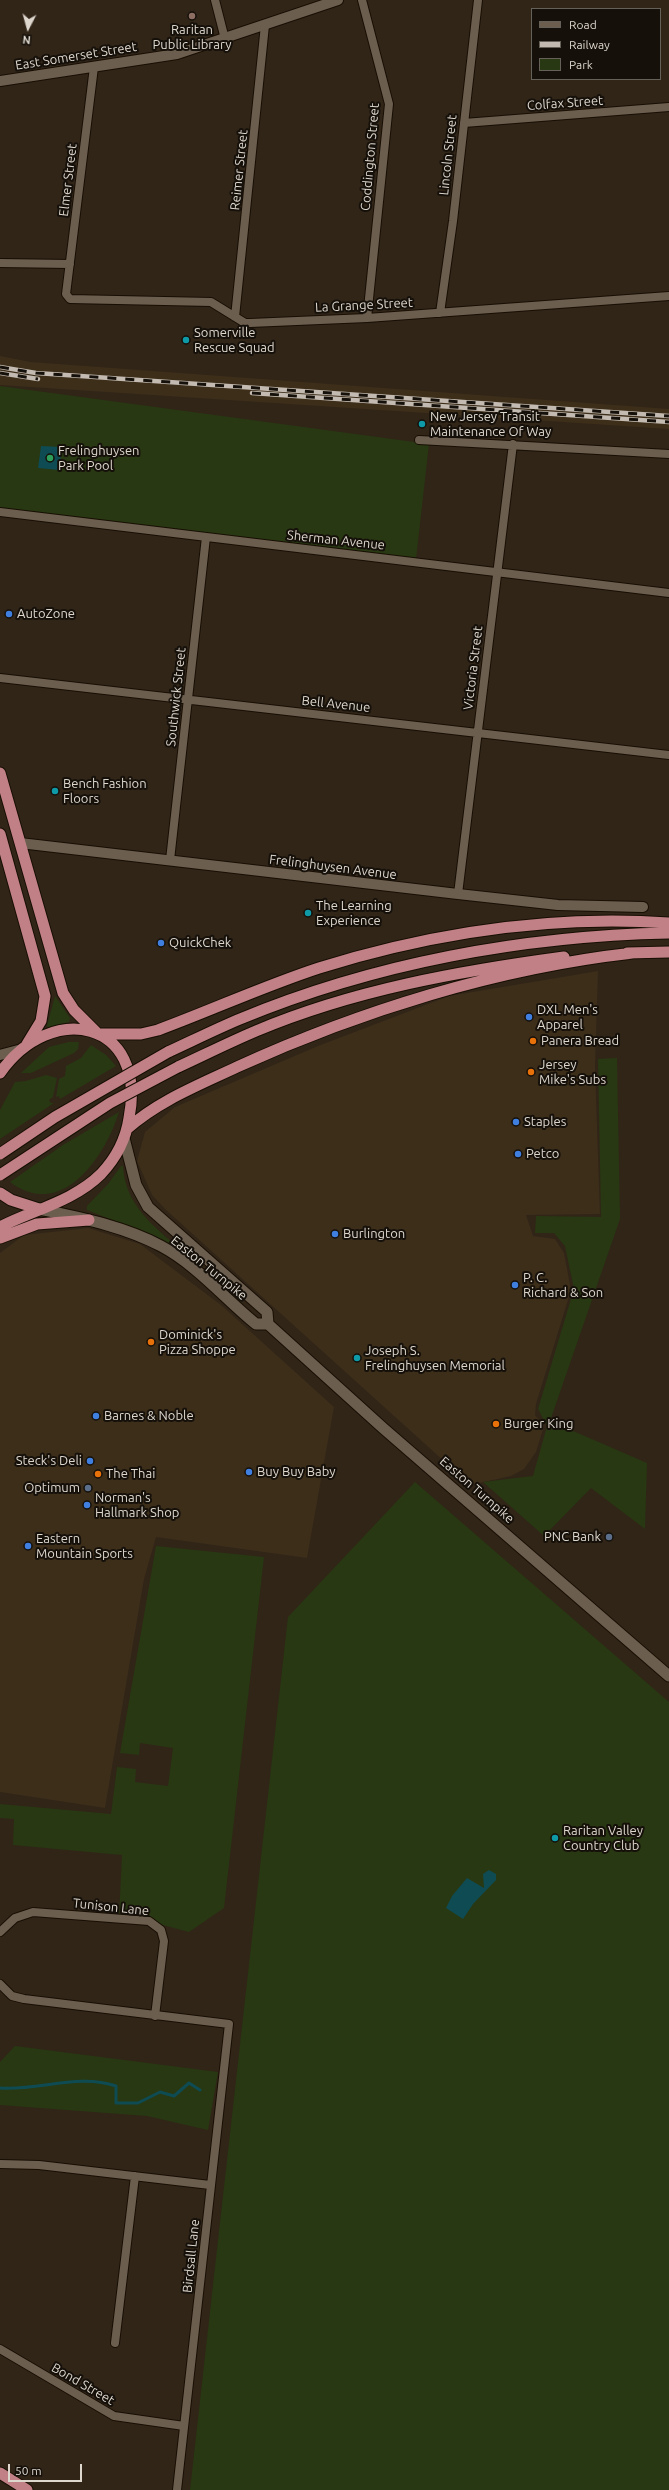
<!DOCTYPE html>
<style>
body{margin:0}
#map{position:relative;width:669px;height:2490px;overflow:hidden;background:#312518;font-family:Ubuntu,sans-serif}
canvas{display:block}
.legend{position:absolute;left:531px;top:8px;width:130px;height:72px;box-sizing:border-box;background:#15100a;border:1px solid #656058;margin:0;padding:5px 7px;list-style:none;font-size:12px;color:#ded7ce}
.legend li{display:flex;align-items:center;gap:8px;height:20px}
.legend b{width:20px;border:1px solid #656058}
.north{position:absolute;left:8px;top:8px;width:40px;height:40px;-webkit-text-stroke:3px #15100a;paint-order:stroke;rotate:186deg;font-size:11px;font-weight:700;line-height:16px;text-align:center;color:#ded7ce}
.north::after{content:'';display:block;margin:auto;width:14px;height:18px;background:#ded7ce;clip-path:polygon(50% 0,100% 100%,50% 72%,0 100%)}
.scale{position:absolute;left:8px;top:2464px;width:74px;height:18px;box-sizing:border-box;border:2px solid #ded7ce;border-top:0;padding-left:5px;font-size:12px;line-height:14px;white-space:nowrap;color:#ded7ce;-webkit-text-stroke:3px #15100a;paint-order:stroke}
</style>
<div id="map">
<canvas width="669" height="2490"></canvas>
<ul class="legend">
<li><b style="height:5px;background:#6b5e4f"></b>Road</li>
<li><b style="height:5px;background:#c3bbb1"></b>Railway</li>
<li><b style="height:11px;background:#283812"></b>Park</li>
</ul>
<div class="north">N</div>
<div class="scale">50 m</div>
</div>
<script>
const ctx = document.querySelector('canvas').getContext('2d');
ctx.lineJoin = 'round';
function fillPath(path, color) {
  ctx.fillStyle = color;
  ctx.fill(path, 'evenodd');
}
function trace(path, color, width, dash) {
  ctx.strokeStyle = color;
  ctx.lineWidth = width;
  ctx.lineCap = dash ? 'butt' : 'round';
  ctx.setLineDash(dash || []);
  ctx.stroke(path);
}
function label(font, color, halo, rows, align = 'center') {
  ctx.font = font + ' Ubuntu,sans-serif';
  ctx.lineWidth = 4;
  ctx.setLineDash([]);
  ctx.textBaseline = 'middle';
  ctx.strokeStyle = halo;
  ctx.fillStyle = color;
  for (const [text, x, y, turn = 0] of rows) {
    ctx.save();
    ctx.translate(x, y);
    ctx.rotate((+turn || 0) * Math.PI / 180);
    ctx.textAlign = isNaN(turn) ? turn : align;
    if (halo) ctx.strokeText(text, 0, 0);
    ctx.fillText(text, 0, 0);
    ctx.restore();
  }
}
const built = new Path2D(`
 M0,356l31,6 638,47v20l-669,-44z
 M598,971l-3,96 5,147 -74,1 7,21 22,3 9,14 7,37 -35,114 -1,11 9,11 -8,26 -12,17 -13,7 -37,8 -8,-3 -301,-272 -13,-14 -15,-34 8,-29 30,-25 143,-61 131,-50z
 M88,1228l52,16 81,61 113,102 -27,151 -151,-21 -12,42 -39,229 -105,-16v-539l24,-18z`);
const green = new Path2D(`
 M0,386l429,58 -13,115 -416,-48z
 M55,996l15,22 -1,4 -20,6 -2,-2z
 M69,1042h10l-1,7 -4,4 -43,20h-10l28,-26z
 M91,1045l15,10 10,11 -56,33 -1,-3 -3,1 3,-18 6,-3 1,-10 15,-8z
 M617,1058l3,161 -70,202 97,42 -2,66 -54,-41 -47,48 -61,-54 50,-6 14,-50 -9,-17 36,-120 -9,-43 -11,-13h-19l1,-17 65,1 -3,-158z
 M46,1075l11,3 -4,19 -4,3 2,3h3l-54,36v-29l15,-28 11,-1z
 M119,1112c-14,45 -57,109 -109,70l53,-37z
 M121,1166h2c2,38 29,59 56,82l-2,2 -31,-17 -59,-23v-4l21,-22z
 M415,1482l254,220v788h-479l98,-873z
 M156,1546l108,11 -40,351 -35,24 -30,-8 -40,-6 3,-63 -109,-10 1,-26 -14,-1v-14l111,10 6,-47 19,2 -1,13 33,4 5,-38 -33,-5 -1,12 -19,-2z
 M15,2046l203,26 -10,58 -61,-14 -147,-11v-43z`);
const water = new Path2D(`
 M41,446l21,1 -3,23 -21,-2z
 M489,1870l7,4v6l-23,24 -10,15 -17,-11 6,-12 15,-18 17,10 -1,-14z`);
const stream = new Path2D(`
 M0,2088c39,3 78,-15 116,-2v17h22l22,-11 14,4 15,-13 11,7`);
const minor = new Path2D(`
 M215,0l10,39
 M362,0l27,104 -22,214
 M94,67l-28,227 4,5 141,3 34,21h5l117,-5 302,-22
 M464,123l205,-16
 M0,263l70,1
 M440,313l13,-92 25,-221
 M235,317l30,-292
 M419,440l250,14
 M0,512l669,81
 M0,678l669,77
 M170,860l36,-323
 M458,894l55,-450
 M0,1932l15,-14 18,-6 116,9 12,9 3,11 -9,75
 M0,1984l12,12 12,3 205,25 -52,466
 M0,2164l39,1 171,20
 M115,2343l20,-167
 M0,2349l114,67 70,10`);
const tertiary = new Path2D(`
 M0,81l177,-27 161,-54
 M20,843l438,51 100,11 85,2
 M0,1055l22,-6`);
const secondary = new Path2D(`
 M124,1138l12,47 12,22 119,105 1,12
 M39,1209c42,9 84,17 122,37 36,19 64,53 95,78h12l115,104 286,248`);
const trunk = new Path2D(`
 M0,773l63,220 11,17 22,22
 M0,834l45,162 -4,25 -14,23
 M627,953l42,-1
 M99,1034h42l17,-4c54,-20 106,-44 161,-62 113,-35 232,-53 350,-45
 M168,1052c24,-11 48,-23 72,-33 135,-56 283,-83 429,-86
 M178,1067c26,-12 52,-25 78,-36 97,-41 204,-60 308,-74
 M0,1073c51,-73 148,-53 129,45 -3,21 -13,40 -28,56 -27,27 -68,36 -101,53
 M127,1129c31,-28 72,-44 110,-62 123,-56 261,-99 396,-114
 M0,1193l11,7 28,9
 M0,1238l37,-14 52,-4
 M0,2473l27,17`);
const rail = new Path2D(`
 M0,367l36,6 633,43
 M0,373l38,6
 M252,393l417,29`);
const trunkBridge = new Path2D(`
 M0,1154l55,-37 113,-65
 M0,1175l110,-72 68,-36`);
const markers = [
 [192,16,4,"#8d6e63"],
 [186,340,4,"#0f9aa8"],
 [422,424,4,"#0f9aa8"],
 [50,458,4,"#2e9e5b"],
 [9,614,4,"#3f7fe0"],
 [55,791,4,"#0f9aa8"],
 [308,913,4,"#0f9aa8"],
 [161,943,4,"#3f7fe0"],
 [529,1017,4,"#3f7fe0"],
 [533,1041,4,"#e8710a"],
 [531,1072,4,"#e8710a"],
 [516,1122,4,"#3f7fe0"],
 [518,1154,4,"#3f7fe0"],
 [335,1234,4,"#3f7fe0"],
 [515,1285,4,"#3f7fe0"],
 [151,1342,4,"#e8710a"],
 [357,1358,4,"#0f9aa8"],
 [96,1416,4,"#3f7fe0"],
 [496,1424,4,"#e8710a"],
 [90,1461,4,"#3f7fe0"],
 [249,1472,4,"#3f7fe0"],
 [98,1474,4,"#e8710a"],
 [88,1488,4,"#5c6f8a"],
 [87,1505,4,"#3f7fe0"],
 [609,1537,4,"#5c6f8a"],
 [28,1546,4,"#3f7fe0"],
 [555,1838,4,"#0f9aa8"]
];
const poiNames = [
 ["Raritan",192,30,"center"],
 ["Public Library",192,45,"center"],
 ["Somerville",194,333],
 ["Rescue Squad",194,348],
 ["New Jersey Transit",430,417],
 ["Maintenance Of Way",430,432],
 ["Frelinghuysen",58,451],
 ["Park Pool",58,466],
 ["AutoZone",17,614],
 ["Bench Fashion",63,784],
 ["Floors",63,799],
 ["The Learning",316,906],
 ["Experience",316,921],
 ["QuickChek",169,943],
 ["DXL Men's",537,1010],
 ["Apparel",537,1025],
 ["Panera Bread",541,1041],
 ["Jersey",539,1065],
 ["Mike's Subs",539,1080],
 ["Staples",524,1122],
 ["Petco",526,1154],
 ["Burlington",343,1234],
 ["P. C.",523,1278],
 ["Richard & Son",523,1293],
 ["Dominick's",159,1335],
 ["Pizza Shoppe",159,1350],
 ["Joseph S.",365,1351],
 ["Frelinghuysen Memorial",365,1366],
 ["Barnes & Noble",104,1416],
 ["Burger King",504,1424],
 ["Steck's Deli",82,1461,"right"],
 ["Buy Buy Baby",257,1472],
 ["The Thai",106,1474],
 ["Optimum",80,1488,"right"],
 ["Norman's",95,1498],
 ["Hallmark Shop",95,1513],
 ["PNC Bank",601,1537,"right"],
 ["Eastern",36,1539],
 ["Mountain Sports",36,1554],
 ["Raritan Valley",563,1831],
 ["Country Club",563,1846]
];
const streetNames = [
 ["East Somerset Street",76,56,-9],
 ["Colfax Street",565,103,-4],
 ["Lincoln Street",448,155,-84],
 ["Coddington Street",370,157,-85],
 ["Reimer Street",239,170,-84],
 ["Elmer Street",68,180,-83],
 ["La Grange Street",364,305,-3],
 ["Sherman Avenue",336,540,6],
 ["Victoria Street",473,668,-83],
 ["Southwick Street",176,697,-84],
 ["Bell Avenue",336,704,6],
 ["Frelinghuysen Avenue",333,867,7],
 ["Easton Turnpike",209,1268,39],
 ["Easton Turnpike",477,1490,41],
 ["Tunison Lane",111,1907,6],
 ["Birdsall Lane",191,2256,-84],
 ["Bond Street",83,2384,30]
];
fillPath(built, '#3d2e1a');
fillPath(green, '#283812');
fillPath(water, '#0f4b53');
trace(stream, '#0f4b53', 3);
trace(minor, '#180e03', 10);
trace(tertiary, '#180e03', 12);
trace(secondary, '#180e03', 13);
trace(trunk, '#180e03', 13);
trace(minor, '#6b5e4f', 8);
trace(tertiary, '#6b5e4f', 10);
trace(secondary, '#6b5e4f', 11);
trace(trunk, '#c08086', 11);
trace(rail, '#c3bbb1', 4.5);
trace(rail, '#15100a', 3, [9]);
trace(trunkBridge, '#180e03', 13, []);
trace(trunkBridge, '#c08086', 11);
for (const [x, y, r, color] of markers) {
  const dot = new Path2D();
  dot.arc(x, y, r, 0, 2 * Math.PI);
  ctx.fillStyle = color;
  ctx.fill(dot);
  trace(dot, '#15100a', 1.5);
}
label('13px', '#ded7ce', '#15100a', poiNames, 'left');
label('13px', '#ded7ce', '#15100a', streetNames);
</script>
